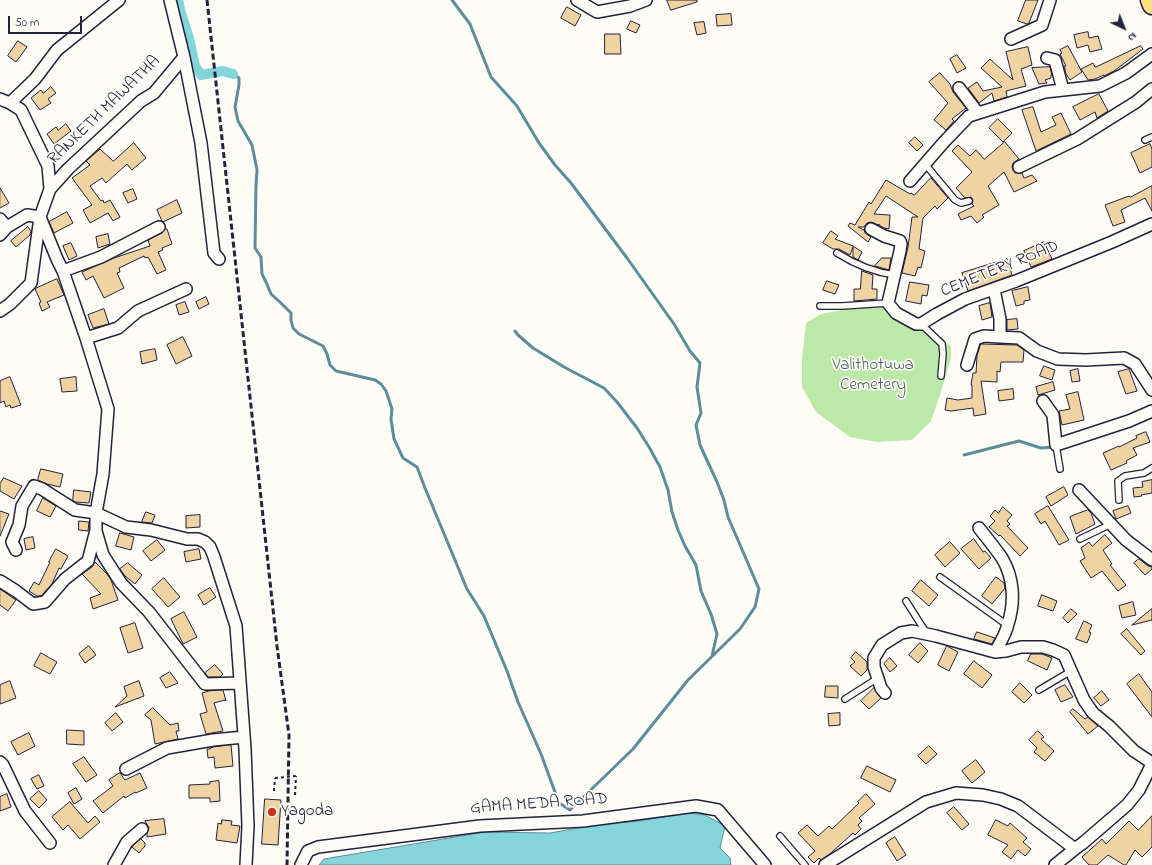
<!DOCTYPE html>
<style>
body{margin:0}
#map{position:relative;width:1152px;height:865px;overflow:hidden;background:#fdfcf7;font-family:"Indie Flower",sans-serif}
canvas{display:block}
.north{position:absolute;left:1104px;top:8px;width:40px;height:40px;-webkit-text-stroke:3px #fdfcf7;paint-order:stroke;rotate:137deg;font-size:11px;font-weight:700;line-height:16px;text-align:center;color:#22223b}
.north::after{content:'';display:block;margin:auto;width:14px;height:18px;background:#22223b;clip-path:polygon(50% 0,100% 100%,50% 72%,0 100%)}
.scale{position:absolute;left:8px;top:16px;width:74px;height:18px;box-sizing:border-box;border:2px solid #22223b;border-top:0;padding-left:5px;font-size:12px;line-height:14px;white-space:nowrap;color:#22223b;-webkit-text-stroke:3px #fdfcf7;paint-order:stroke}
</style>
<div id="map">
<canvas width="1152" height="865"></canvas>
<div class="north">N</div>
<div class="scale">50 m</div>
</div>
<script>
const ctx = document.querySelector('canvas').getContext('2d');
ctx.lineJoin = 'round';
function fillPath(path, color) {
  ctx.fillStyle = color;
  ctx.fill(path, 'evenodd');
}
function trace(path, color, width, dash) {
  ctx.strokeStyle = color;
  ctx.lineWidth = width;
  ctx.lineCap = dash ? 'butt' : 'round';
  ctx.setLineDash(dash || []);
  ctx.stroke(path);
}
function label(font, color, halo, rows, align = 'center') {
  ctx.font = font + ' "Indie Flower",sans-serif';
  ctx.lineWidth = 3.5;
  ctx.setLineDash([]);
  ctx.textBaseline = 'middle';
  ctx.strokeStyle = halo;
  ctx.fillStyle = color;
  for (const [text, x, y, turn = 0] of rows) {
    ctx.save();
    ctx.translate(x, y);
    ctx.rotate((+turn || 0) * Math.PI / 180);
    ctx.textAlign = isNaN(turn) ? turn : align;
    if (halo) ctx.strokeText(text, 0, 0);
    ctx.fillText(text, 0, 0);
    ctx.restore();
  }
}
const green = new Path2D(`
 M883,306l34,22 12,7 13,2 9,10v11l-10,34 -10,29 -19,19 -35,2 -27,-5 -34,-25 -14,-25v-28l4,-36 15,-9 37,-7z`);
const water = new Path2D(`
 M690,813l15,2 20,11 -5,22 10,10 1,7h-412l5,-6 161,-27 65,1 45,-8 43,-4z`);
const stream = new Path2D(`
 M233,74l6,4v7l-4,22 3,14 14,24 5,25 -1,15 -1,63 6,9 1,17 4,8 5,12 10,9 10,10v7l2,8 6,6 24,12 4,8 3,11 6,6 39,9 6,4 5,7 6,18 -1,10 3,20 9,19 14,9 8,21 42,101 17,27 23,55 11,31 23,52 18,49 11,7 63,-61 55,-69 52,-51 15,-22 4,-18 -31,-72 -4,-17 -7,-18 -17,-37 -4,-20 5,-12 -4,-26 3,-24 -10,-12 -16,-27 -47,-66 -56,-75 -16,-18 -16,-22 -22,-37 -26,-29 -21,-53 -18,-24
 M515,331l3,4 15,13 31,19 40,21 13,14 20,26 12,19 11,20 8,23 4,22 6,18 7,16 11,19 5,26 10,23 6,20 -5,22
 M964,455l55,-14 22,7 14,-1`);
const canal = new Path2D(`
 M178,0l3,13 8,25 6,28 6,9 22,-4 10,3`);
const building = new Path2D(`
 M667,0h30v2l-26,8z
 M1026,0h12l-9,23 -2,1 -9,-3z
 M567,7l14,8 -6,11 -14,-8z
 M731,14l1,11 -15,1 -1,-11z
 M631,21l9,4 -4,8 -9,-4z
 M704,22l2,11 -9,2 -3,-12z
 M1088,32l1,6 9,-2 4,13 -12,3 -2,-7 -11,3 -3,-13z
 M605,34h15l1,20h-16z
 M18,41l9,6 -11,15 -8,-6z
 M1068,46l14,26 -12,8 -4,-6 -2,-8h2l-6,-12 2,-1 -2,-3z
 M1141,46l2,3 -29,22 -10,5v-1l-9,4 -7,1 -7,-11 12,-6 2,4z
 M1028,47l4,18 -11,4 5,17 -20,5 1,6 -13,4 -2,-8 -13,10 -11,-15 9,-6 6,9 19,-4 -21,-19 9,-9 23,21 -7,-28z
 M957,55l9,13 -9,5 -7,-14z
 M1050,67l2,8h-1v3l-6,2 2,3 -8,1 -7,-16z
 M940,73l10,11 3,8 13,16 -14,11 2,2 -8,9 -12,-10 14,-17 -19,-21z
 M51,87l5,6 -8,6 3,4 -11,7 -9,-12 10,-8 2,3z
 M1099,94l9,17 -11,7 -2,-6 -15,8 -7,-13z
 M1033,107l8,25 15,-7 -4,-8 9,-4 10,21 -35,17 -14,-41z
 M998,119l14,14 -9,9 -14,-14z
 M66,124l5,7 -17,13 -7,-10 9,-7 2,3z
 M915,137l8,8 -6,6 -8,-8z
 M1005,142l14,17 -6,4 -1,4 1,3 2,3h7l2,5 8,-3 5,6 -23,11 -10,-20 -16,14 11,19 -17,10 2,2 -7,6 -6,-7 -10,4 -3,-6 16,-8 -2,-2 1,-4 -2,-3 -6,1 -9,-10 16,-16 -20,-21 6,-6 12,11 6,-6 8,9z
 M134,143l12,15 -14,12 -5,-6 -21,19 -4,-5 -12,8 11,15 2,-1 1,3 6,-3 10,17 -7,4 -5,-8 -18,10 -7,-13 9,-5 -20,-27 18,-13 -4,-4 14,-12 13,12z
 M1150,144l2,5v18l-12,6 -9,-20z
 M931,178l17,20 -11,11 -2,-3 -12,12 -4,31 6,2 -4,17 -3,-1 -3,9 -13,-3 6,-26 4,-30h6l-32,-21 -12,18 16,1 -1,14 -5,-1 -5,-3v-1l-1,1 -7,-3 -4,1 -3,4h-6l6,3 1,3 6,4 -3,5 -20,-16 2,-3 5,2 14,-23 2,2 15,-24 24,14 1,-1 3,2z
 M1152,186v25l-7,-13 -24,12 4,12 -12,4 -8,-21 24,-9 1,1z
 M0,188l9,15 -9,5z
 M133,189l4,10 -9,4 -5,-10z
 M177,200l5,13 -19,9 -1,-1 -5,-11z
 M67,212l6,11 -19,10 -5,-11z
 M28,227l3,4 -1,4 -14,12 -5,-6z
 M165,229h2l5,15 -10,4 1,2 -5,2 8,18 -9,4 -9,-17 -3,1 -1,-2 -25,12 1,4 -3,1 7,15 -20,10 -11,-22 -7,4 -4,-8 32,-14 36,-12 -2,-6 14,-7z
 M831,231l7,5 -3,3 18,7 9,6 -4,8 -5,-3v-10l-3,8 -11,-6h-6l-10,-6z
 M108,234l2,10 -12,4 -2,-11z
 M1044,242l8,17 -21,8 -7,-16z
 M71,243l6,13 -8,4 -6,-14z
 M882,258h9l-2,12 -14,-4z
 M1007,259l5,16 -44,16 -6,-18z
 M862,271l11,4 -1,14h5v10l-23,2v-12h6z
 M57,279l7,16 -17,7 3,5 -8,4 -3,-8 2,-1 -6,-13z
 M827,281l12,4 -4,9 -12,-4z
 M910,282l19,3 -2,11 -5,-1 -1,9 -15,-3z
 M1028,287l2,13 -6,1v3l-8,2 -4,-15z
 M206,297l3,7 -10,5 -3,-7z
 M185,302l4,10 -10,3 -3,-10z
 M990,303l2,14 -10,3 -3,-14z
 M104,309l5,15 -16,4 -5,-13z
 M1017,319l1,10 -11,1v-10z
 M183,337l9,19 -16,8 -9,-19z
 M981,344l36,1 7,5 -1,12h-22l-1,10 -3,-1v11l-16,-1 5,33 -12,2 -1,-8 -22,3 -6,-1 2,-12 11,2 14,-2v-13h-1l2,-12h3l1,-17z
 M155,349l2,11 -15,4 -2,-12z
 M1044,366l11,4 -3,10 -12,-4z
 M1078,369l2,12 -8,1 -2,-11z
 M1129,369l8,22 -11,3 -8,-22z
 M10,377l11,28 -10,3 -1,-3 -4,2 -2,-6 -4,2v-22z
 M76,377l1,14 -15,1 -2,-13z
 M1053,382l2,8 -17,5 -2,-8z
 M1013,389l1,10 -15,2 -1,-10z
 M1078,392l6,28 -22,5 -3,-14 11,-2 -4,-14z
 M1146,432l4,10 -17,6 4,7 -11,6 1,2 -16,7 -8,-17 16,-7v1l18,-9 -1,-2z
 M41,469l22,5 -3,13 -13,-3 -9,-4z
 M4,478l18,8 -8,13 -14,-8v-7z
 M1152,480v13l-11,2 1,1 -8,1 -1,-9 10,-1 -1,-5z
 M1064,487l4,8 -17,11 -5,-9z
 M74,490l17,2 -2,11 -14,-1 -2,-2z
 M43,498l13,8 -6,11 -13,-6z
 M1048,506l21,34 -10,5 -14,-24 -4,3 -6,-10z
 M1128,506l3,7 -15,6 -3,-8z
 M1003,507l9,8 -5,6 3,3 -3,2 21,22 -8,8 -20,-21 -1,1 -10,-9 6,-6 -5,-5 5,-6 3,3z
 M1088,510l3,3 4,11 -19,10 -6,-17z
 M0,511l9,3 -9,22z
 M146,512l9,3 -3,8 -10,-1z
 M200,515v12l-14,1v-12z
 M79,521l10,1 -1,9 -9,-1z
 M120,533l14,4 -3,13 -15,-4z
 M1105,535l7,8 -9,7 9,14 -2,1 16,20 -8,6 -16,-20 -11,7 -11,-17 5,-3 -4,-10 8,-6 3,4z
 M33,537l2,11 -9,2 -2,-11z
 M974,539l9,13 2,-1 6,7 -12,11 -18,-20z
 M157,540l8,10 -14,11 -8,-10z
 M950,542l10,11 -15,14 -10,-12z
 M56,549l12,7 -7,13 -2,-1 -7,16 -11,12h-4l-8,-5 5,-9 5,3 11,-23h-1z
 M199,549l2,10 -15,3 -2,-10z
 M1139,559l9,7 4,1v2l-7,6 -11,-12z
 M95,562l12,12 4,6 7,20 -25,9 -3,-11 11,-4 -19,-20 10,-7z
 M128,563l14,12 -7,9 -10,-8 -5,-7z
 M996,577l8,6 1,5 -13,16 -10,-8z
 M164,578l16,19 -12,10 -16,-18z
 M921,580l17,15 -9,11 -17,-15z
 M210,588l6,9 -12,8 -6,-10z
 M0,589l16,11 -8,11 -8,-6z
 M1042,595l15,6 -4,10 -15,-5z
 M1133,602l3,13 -14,3 -3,-12z
 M1071,609l6,5 -9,9 -5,-5z
 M1152,609v11l-20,5z
 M184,612l13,25 -14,7 -12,-25z
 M1084,621l8,4 -3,7 2,1 -4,10 -11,-4z
 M135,623l8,25 -15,5 -8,-25z
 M1127,629l18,22 -4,4 -20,-21z
 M977,632l18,6 -3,6 -18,-5z
 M920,643l8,8 -10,12 -9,-8z
 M89,646l7,9 -11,8 -6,-9z
 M947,646l11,6 -9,19 -11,-6z
 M856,652l11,10v8l-6,6 -11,-10 5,-4 -4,-4z
 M41,653l16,9 -7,12 -16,-8z
 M1031,654h11l10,4 -5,12 -19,-9z
 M890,658l7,8 -7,6 -6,-8z
 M974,661l18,14 -10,13 -18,-14z
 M215,665l8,9 -3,3h-12l-3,-4z
 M170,672l8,11 -12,5 -6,-10z
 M1139,674l13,18v25l-25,-33z
 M10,681l6,17 -16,6v-19z
 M139,681l5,15 -29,11 12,-11 -3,-9z
 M1020,683l12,12 -8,8 -12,-11z
 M1065,685l8,12 -12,5 -6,-12z
 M826,686h12v12l-13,-1z
 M874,688l7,10 -12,11 -8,-8z
 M223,690l3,11 -1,-1 -11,3 9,28 -17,3 -6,-20 7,-2 -5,-19 7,-2z
 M1102,691l7,9 -8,6 -7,-8z
 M153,708l17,17 8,-2 1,8h-3l2,8 -23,5 -4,-24 -6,-5z
 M1073,709l12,10 3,-2 10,9 -10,8 -18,-22z
 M116,713l7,9 -11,9 -7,-8z
 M840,713v12l-11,1 -1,-12z
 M67,730l17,1v14l-17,-1z
 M1038,731l6,6 -3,2 13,12 -9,10 -11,-9 3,-4 -8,-8z
 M29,733l6,13 -17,9 -7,-13z
 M231,745l2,21 -18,2 -1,-11 -6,1 -1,-9h3v-1l3,-1z
 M929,746l8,8 -11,10 -8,-8z
 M84,757l13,18 -11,7 -13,-18z
 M976,760l9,12 -13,11 -10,-12z
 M867,766l29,14 -6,12 -29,-14z
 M120,773l5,7 15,-7 7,15 -11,5 -1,-1 -10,6 -1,-2 -21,17 -10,-12 20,-15 -4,-6z
 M39,775l5,11 -7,3 -6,-10z
 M219,781l1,20 -10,1v-4h-21v-13l21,-1v-2z
 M76,788l6,11 -8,5 -6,-11z
 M39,791l8,9 -8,8 -9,-9z
 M7,794l4,13 -11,4v-14z
 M866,794l9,10 -16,14 3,3 -4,4 3,4 -6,6 -2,-2 -22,20 -10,7 -2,-2 -5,5 -6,-6 7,-6 -17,-18 9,-8 11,11 11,-10 3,3 27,-26 -1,-1z
 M265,799l16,1 -3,45 -16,-1z
 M70,802l18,21 7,-7 5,6 -20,17 -12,-14 -5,5 -11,-13z
 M954,807l15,17 -7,6 -15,-17z
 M1152,816v31l-10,10 -7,-7 -9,15h-2l-16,-10 -11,10h-8l-7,-8 20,-18 4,5 23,-23 9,9z
 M164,819l2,15 -19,3v-3l2,-6 -4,-7z
 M222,820l10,1 -1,4 9,1 -3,17 -21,-3 2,-17 3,1z
 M996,820l12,6 2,-3 17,15 -4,4 8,7 -6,7 -7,-6 -7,9 -9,-7 6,-7 -20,-10z
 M895,837l11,18 -9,6 -11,-18z
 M141,839l4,4v3l-6,7 -7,-6z`);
const path = new Path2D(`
 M274,791l1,-13
 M295,795l1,-19`);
const service = new Path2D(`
 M1145,140l7,-3
 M925,164l30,36 6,3 8,-2
 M837,253c19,12 36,19 58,22
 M820,306h22l46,-3
 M921,324l21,20 1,10 -2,22
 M1056,445l4,24
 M1119,500l-1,-19 7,-5 19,-3 8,-5
 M1080,539l31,-15
 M940,577l67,48
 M906,601l21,33
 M1039,690l32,-19
 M845,699l33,-21
 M780,836l25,29`);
const minor = new Path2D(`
 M170,0l14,57 17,86 13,110 5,6
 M577,0l20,12 33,-6 16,-6
 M1011,39l31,-14 8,-25
 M1047,58l8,2 8,30
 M959,88l19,25
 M0,99l10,4 11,7 27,56 2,23 -10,28 17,42 6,12 23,67 22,71 -5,65 -7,39v17l-8,31 -23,18 -20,23 -12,2 -17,-13 -16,-10
 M10,103l25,-24 22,-29 62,-50
 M1019,167l58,-28 59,-37 16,-13
 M910,181l34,-39 25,-26 76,-24 55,-6 26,-13 26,-19
 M50,189l18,-20 73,-68 13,-8 30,-36
 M0,219l7,8
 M871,229l13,7 16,5 1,3 -1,7 -12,52 8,10 20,11h5l16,-10 28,-15 51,-18 37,-15 59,-24 40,-18
 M0,235l7,-8 20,-12 13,2 -9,66 -21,21 -10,7
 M63,271l38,-14 58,-30
 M994,289l6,30v18l19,1 18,13 21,8 28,1 38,-2 11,6 17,26
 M86,338l32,-10 20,-17 48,-22
 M967,365l8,-26 9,-3 16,1
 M1043,401l10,14 3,30 73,-24 23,-10
 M1079,490l47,50 26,20
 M979,528c8,10 16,20 23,30 12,20 13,44 6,66 -2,10 -8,19 -13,28
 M96,531l7,24 18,28 28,29 56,72 35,-1
 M16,550l-4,-8 7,-17 3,-19 12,-20 8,3 33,21 21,3 30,14 25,3 36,9h11l7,3 5,5 4,10 22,69 9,123 3,77 -2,39
 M885,693l-4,-5 -7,-21v-9l8,-13 19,-12 11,-2 24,5 59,16 11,-1 15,-4h22l10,3 11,5 20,45 9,13 16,13 25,25 18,12
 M0,762l3,3 22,46 25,32
 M126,769l41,-21 46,-8 31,-3
 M114,865l13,-23 15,-13
 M301,865l7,-14 10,-4 162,-21 103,-5 113,-15 22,4 47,55
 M825,865l101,-63 30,-9 27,2 18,4 17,7 53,40 5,2 7,-5 44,-38 12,-15 13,-26
 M1055,865l21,-17`);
const primary = new Path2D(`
 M1150,0l2,5`);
const rail = new Path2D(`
 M207,0l70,646 12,89 -2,130`);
const pathBridge = new Path2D(`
 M275,778l21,-2`);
const markers = [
 [272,812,5,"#c8321e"]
];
const streetNames = [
 ["RANKETH MAWATHA",105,111,-44],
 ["CEMETERY ROAD",1000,270,-22],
 ["GAMA MEDA ROAD",539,805,-4]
];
const parkNames = [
 ["Valithotuwa",873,366],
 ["Cemetery",873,386]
];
const poiNames = [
 ["Yagoda",281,812]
];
fillPath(green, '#bce9a7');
fillPath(water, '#84d5da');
trace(water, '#5d8d9a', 1);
trace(stream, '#5d8d9a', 3);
trace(canal, '#84d5da', 10);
fillPath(building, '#efd3a3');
trace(building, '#22223b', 1);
trace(service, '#22223b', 8);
trace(minor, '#22223b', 14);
trace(primary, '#22223b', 21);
trace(path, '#22223b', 2, [3, 3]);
trace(service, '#fdfcf7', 5.5);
trace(minor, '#fdfcf7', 11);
trace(primary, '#f9e181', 18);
trace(rail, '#22223b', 3, [6, 3]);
trace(pathBridge, '#22223b', 2, [3, 3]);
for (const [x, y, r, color] of markers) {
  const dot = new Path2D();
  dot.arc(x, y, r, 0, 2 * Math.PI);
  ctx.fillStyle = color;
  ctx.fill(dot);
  trace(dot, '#fdfcf7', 1.5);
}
label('17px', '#22223b', '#fdfcf7', streetNames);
label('17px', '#505e5b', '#fdfcf7', parkNames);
label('17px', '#22223b', '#fdfcf7', poiNames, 'left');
</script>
